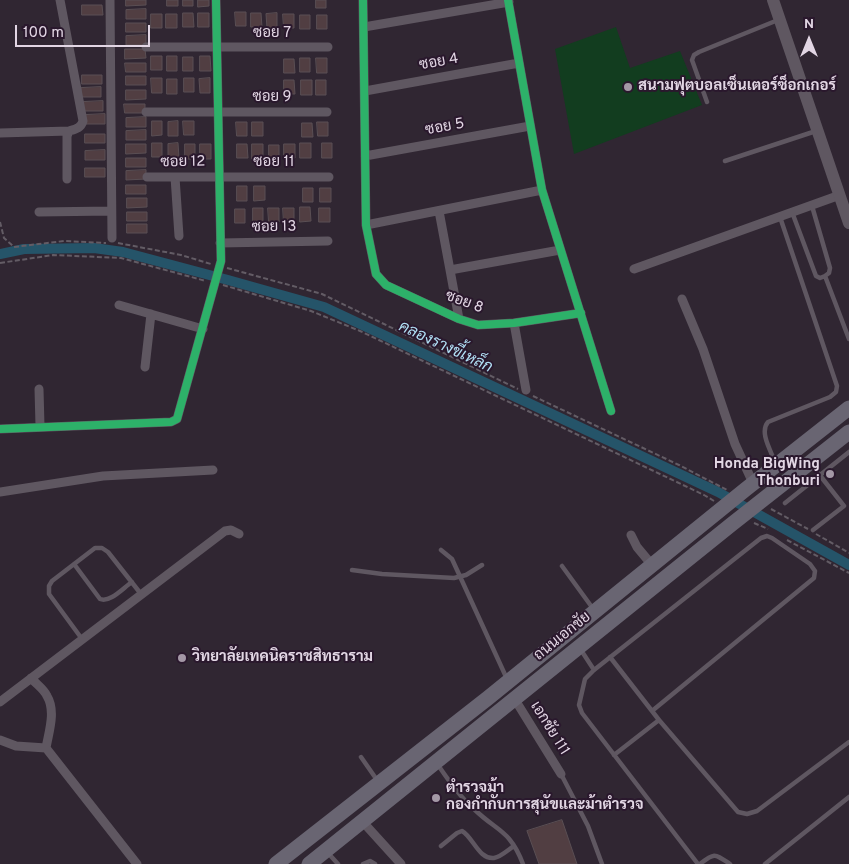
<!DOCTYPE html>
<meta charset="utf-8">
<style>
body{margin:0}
#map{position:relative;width:849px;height:864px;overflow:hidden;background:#302632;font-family:Overpass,sans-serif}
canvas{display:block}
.north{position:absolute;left:784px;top:15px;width:50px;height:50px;-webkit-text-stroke:4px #2a182d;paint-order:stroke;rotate:0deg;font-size:14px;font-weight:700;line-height:20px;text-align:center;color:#e2d6e4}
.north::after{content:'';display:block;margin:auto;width:18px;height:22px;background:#e2d6e4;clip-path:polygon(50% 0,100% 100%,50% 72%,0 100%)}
.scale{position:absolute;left:15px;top:25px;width:135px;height:22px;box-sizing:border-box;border:2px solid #e2d6e4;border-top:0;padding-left:6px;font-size:15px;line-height:18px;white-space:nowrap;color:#e2d6e4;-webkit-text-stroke:4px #2a182d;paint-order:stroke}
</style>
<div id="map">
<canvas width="849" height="864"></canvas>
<div class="north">N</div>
<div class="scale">100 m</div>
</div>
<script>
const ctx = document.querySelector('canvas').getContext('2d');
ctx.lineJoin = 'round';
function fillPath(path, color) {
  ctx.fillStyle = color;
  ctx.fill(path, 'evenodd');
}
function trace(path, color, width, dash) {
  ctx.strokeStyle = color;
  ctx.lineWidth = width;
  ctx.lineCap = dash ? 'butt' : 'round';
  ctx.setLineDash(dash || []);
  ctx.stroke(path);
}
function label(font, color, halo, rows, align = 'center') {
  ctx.font = font + ' Overpass,Sarabun,sans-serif';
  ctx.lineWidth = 4;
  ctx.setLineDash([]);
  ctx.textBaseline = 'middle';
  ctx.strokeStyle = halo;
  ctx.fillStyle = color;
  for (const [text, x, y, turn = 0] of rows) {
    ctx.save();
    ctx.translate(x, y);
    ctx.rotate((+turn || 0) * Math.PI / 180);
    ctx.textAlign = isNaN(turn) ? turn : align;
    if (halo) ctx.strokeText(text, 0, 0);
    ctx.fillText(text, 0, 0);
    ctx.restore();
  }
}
const green = new Path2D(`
 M616,27l14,41 50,-17 22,54 -128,49 -19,-105z`);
const canal = new Path2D(`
 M0,254l24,-5 70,-1 29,4 105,28 96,27 394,185 131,73`);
const building = new Path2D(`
 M126,0h20v5l-20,1z
 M167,0h11v6h-11z
 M183,0h10v6h-10z
 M198,0h11v6l-11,1z
 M316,0h10v8h-10z
 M82,5h20l1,10h-21z
 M146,9v10h-20v-9z
 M235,12h11v14h-10z
 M183,13h10l1,14h-11z
 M198,13h11v14h-11z
 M251,13h10l1,14h-11z
 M277,13v15h-10l-1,-14z
 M151,14h11v14h-11z
 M166,14h11v14h-11z
 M283,14h11v14h-10z
 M300,15h10v14h-10z
 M317,15h10v14h-10z
 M126,23h20v9h-20z
 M146,35v10h-20v-9z
 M125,49h20l1,9 -21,1z
 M151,56h11v14h-11z
 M167,56h10v15h-10z
 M200,56h10l1,15h-11z
 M183,57h10v14h-10z
 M300,58h10v14h-10z
 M316,58h11v15h-10z
 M284,59h10l1,14h-11z
 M125,63h21v9h-20z
 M82,75h20v9h-20z
 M126,76h20v9h-20z
 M151,78h11v15h-10z
 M184,78h10v14h-10z
 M210,78v15h-10l-1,-14z
 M167,79h10v15h-10z
 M284,80h10l1,14h-11z
 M301,80h11v15h-11z
 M316,80h10v15h-10z
 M101,87v10h-20v-9z
 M126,90h20v9l-20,1z
 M103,101v10h-20v-9z
 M124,104h21v9h-20z
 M105,114v10h-20v-9z
 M146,117v10h-20v-9z
 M152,121h10v14l-10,1z
 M178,121v15h-10v-14z
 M183,121h11v14h-10z
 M236,122h11v14h-10z
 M252,122h11v14h-11z
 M317,122h11v14h-10z
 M302,123h10l1,14h-11z
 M146,130v10h-20v-9z
 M85,134h20v9h-20z
 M152,143h10v14h-10z
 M178,143l1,15h-11v-14z
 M300,143h11v15h-11z
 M322,143h10v15h-10z
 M126,144h20v9l-20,1z
 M185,144h10v15h-10z
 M200,144h11v15h-11z
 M237,144h10l1,14h-11z
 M252,144h11v15h-11z
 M284,144h11v14h-11z
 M269,145h10v14h-10z
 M105,150v10h-20v-9z
 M126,158h20v9h-20z
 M85,168h20v9h-20z
 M146,170v9l-20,1v-9z
 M126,185h20v9h-20z
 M237,186h10v15h-10z
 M254,186h11v14l-11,1z
 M303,188h10v14h-10z
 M320,188h11v14h-11z
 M127,198h20v9l-20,1z
 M300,207h10l1,14 -11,1z
 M253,208h10v14h-10z
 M268,208h11v14h-10z
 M283,208h11v14l-10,1z
 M319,208h11v14h-11z
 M235,209h10v14h-10z
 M127,212h20v9h-20z
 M127,224h20v9h-20z
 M562,820l15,44h-38l-12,-33z`);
const path = new Path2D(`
 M0,222l4,16 10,9 50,-6 42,2
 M118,243l63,12 30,9
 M0,263l53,-8 68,3 85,23
 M227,268l95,26 196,95
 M223,285l88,26 49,20 344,164 10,6
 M533,396l146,69 48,25
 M771,509l37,20
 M754,523l14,6
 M816,534l33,19
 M787,540l62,33`);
const service = new Path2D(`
 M707,102l-15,-42 2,-5 5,-3 79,-32
 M725,161l91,-30
 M812,206l18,62 -1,5 -4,3
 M792,212l24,64 4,2 5,-2 24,63
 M775,462c-4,-11 -16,-30 -7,-40l62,-25 6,-5 1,-6 -57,-169
 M811,464l33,42 -31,24
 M785,503l64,-51
 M441,550l11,9 55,120
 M74,564l26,35c10,4 23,-11 32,-17
 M562,566l32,44
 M352,570l30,4 72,4 12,-3 16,-10
 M82,639l-33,-45v-8l3,-5 43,-33h7l6,4 33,42
 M581,650l13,20
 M610,657l49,63 79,92 9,2 10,-3 92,-69
 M652,711l162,-133 1,-7 -5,-7 -38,-26 -5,-2 -6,2 -167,132 -9,9 -6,26 3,8 116,151
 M614,755l45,-35
 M361,757l16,23
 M438,765c11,16 22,32 37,45 23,22 35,20 48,54
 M561,774l27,52 14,38
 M441,846l16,-13 5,-2c11,6 17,29 32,27 7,-1 15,-9 20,-12
 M328,853l10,11
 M363,864l7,-3 5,3
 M700,864c15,-12 15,-10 30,0
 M765,864l84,-67`);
const minor = new Path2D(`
 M60,0l23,121c-2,7 -7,8 -14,10l-2,5v43
 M110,0l2,238
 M363,0l3,225 10,49 10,11 73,34 19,6 36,-2 67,-10
 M508,0l34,190 69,221
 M364,27l145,-25
 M146,47h182
 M365,91l154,-28
 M146,112h181
 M0,133l69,-2
 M365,156l165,-30
 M147,177h182
 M175,177l4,59
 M439,211l11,59 110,-20
 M39,212l72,-1
 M366,225l176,-35
 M220,243l108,-2
 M634,269l206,-74
 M450,270l9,49
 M682,299l21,50 32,95 18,39
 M119,305l84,24
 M514,323l12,67
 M145,367l6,-53
 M39,389l1,37
 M0,429l171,-7 6,-3 44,-158 -5,-261
 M0,492l103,-16 110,-6
 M631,535l6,12 15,18
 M31,678c5,6 13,11 16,18 9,15 2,35 -1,52
 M514,698l47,76
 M0,702l225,-171 6,-1 8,4
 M0,740l16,6 30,2 91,116
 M362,821l39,43`);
const secondary = new Path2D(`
 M773,0l76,223`);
const primary = new Path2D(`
 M276,864l212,-166 258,-209 103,-81
 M309,864l423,-340 117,-92`);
const cycleway = new Path2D(`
 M363,0l3,225 10,49 10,11 73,34 19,6 36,-2 67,-10
 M508,0l34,190 69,221
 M0,429l171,-7 6,-3 44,-158 -5,-261`);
const markers = [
 [628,87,5,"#a498a6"],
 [830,474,5,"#a498a6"],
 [182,658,5,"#a498a6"],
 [436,798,5,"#a498a6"]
];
const streetNames = [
 ["ซอย 7",272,34],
 ["ซอย 4",439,63,-10],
 ["ซอย 9",272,98],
 ["ซอย 5",445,128,-10],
 ["ซอย 12",183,163,-1],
 ["ซอย 11",274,163],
 ["ซอย 13",274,228,-1],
 ["ซอย 8",464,303,20],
 ["ถนนเอกชัย",563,637,-39],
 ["เอกชัย 111",549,729,58]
];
const poiNames = [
 ["สนามฟุตบอลเซ็นเตอร์ซ็อกเกอร์",638,87],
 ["Honda BigWing",820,465,"right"],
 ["Thonburi",820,482,"right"],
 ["วิทยาลัยเทคนิคราชสิทธาราม",192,658],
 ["ตำรวจม้า",446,789],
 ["กองกำกับการสุนัขและม้าตำรวจ",446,806]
];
const waterNames = [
 ["คลองรางขี้เหล็ก",445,348,25]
];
fillPath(green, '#123d1f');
trace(canal, '#255469', 10);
fillPath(building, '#513e42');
trace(building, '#5a4f54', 1);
trace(path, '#635c65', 2, [5, 2.5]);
trace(service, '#5f5761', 4.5);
trace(minor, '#5f5761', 9);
trace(secondary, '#5f5761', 12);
trace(primary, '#696572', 15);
trace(cycleway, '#2db169', 8);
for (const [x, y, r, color] of markers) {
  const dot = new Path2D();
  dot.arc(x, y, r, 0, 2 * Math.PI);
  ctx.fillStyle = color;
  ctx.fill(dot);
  trace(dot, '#2a182d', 2);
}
label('15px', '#e2d6e4', '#2a182d', streetNames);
label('bold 15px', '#e2d6e4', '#2a182d', poiNames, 'left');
label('italic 16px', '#b0def3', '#2a182d', waterNames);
</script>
